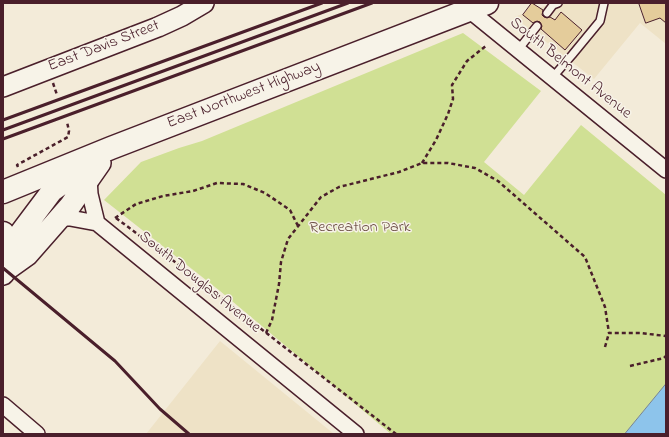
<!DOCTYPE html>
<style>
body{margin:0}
#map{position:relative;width:669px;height:437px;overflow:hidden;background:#f3ebd9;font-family:"Indie Flower",sans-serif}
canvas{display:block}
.frame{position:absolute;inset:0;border:4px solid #4a1f2b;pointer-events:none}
</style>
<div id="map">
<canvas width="669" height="437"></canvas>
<div class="frame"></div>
</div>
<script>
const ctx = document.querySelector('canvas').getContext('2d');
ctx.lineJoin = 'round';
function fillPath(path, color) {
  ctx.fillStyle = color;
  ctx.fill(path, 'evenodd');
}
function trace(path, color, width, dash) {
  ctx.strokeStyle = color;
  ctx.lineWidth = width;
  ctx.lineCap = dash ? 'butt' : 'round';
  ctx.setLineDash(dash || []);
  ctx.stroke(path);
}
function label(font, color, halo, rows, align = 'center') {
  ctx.font = font + ' "Indie Flower",sans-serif';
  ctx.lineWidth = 3;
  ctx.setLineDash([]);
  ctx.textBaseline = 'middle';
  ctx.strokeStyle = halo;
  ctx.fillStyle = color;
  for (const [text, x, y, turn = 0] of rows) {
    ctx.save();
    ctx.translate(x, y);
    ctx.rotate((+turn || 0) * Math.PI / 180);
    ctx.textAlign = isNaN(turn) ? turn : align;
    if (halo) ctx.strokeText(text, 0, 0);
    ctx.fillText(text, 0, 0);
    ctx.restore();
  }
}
const built = new Path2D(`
 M553,3h113v41l-26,-21 -46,56 -80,-62z
 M220,341l114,93h-188z`);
const green = new Path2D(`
 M463,33l78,58 -57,71 40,33 57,-70 85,70v239h-275l-171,-143 -116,-91 37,-38 38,-14 23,-7z`);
const water = new Path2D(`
 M666,384v50h-41z`);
const building = new Path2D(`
 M532,3l11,7 -1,5 2,2 3,1 3,-1 5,3 6,-8 21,18 -17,20 -24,-21 1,-3 -2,-4 -3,-1 -4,2 -10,-8z
 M639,3h27v20l-6,-5 -14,5z`);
const path = new Path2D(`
 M53,83l4,12
 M422,163l14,-23 12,-26 5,-15 -1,-14 15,-24 20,-16
 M18,167l-1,-2 51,-28 1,-6 -2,-9
 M115,218l21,-14 27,-8 30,-5 24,-8 26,1 22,9 25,17 8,16
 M116,218l63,47 217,169
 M266,333l6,-13 7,-36 2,-22 7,-23 33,-42 18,-10 60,-15 23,-9h26l27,5 23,13 87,76 20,50 4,26h31l26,3
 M605,347l4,-14
 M630,366l34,-8 2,-2`);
const service = new Path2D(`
 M547,13l6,-8 5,-2
 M518,50l19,-24
 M552,78l20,-23 28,-34 4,-18`);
const minor = new Path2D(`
 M469,10l197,160
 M59,218h11l27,5 -7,-29 -1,-16
 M97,223l259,211
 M3,405l34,29`);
const tertiary = new Path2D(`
 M3,87l155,-60 24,-11 22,-13`);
const secondary = new Path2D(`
 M6,270l1,-19 45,-60 45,-33
 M3,274l3,-4 21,-15 43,-49 30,-43`);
const primary = new Path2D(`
 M3,192l108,-44 376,-145
 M3,233l4,18`);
const rail = new Path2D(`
 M3,120l319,-117
 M3,130l345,-127
 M3,139l369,-136
 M3,268l112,93 45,48 29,25`);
const streetNames = [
 ["East Davis Street",104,47,-21],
 ["South Belmont Avenue",570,69,39],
 ["East Northwest Highway",244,96,-21],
 ["South Douglas Avenue",199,283,39]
];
const parkNames = [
 ["Recreation Park",360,228]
];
fillPath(built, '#eee2c6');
fillPath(green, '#d0e094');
fillPath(water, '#8dc4eb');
trace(water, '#72829e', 1);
fillPath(building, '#e4cc9b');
trace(building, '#4a1f2b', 1);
trace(service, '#4a1f2b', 10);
trace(minor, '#4a1f2b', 18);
trace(tertiary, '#4a1f2b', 22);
trace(secondary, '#4a1f2b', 24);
trace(primary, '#4a1f2b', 25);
trace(path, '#4a1f2b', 2.5, [4, 3]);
trace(service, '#f7f3e8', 7);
trace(minor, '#f7f3e8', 15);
trace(tertiary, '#f7f3e8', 19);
trace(secondary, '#f7f3e8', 21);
trace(primary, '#f7f3e8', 22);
trace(rail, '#4a1f2b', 3);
label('16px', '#4a1f2b', '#f7f3e8', streetNames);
label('16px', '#6c4f45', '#f7f3e8', parkNames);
</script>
